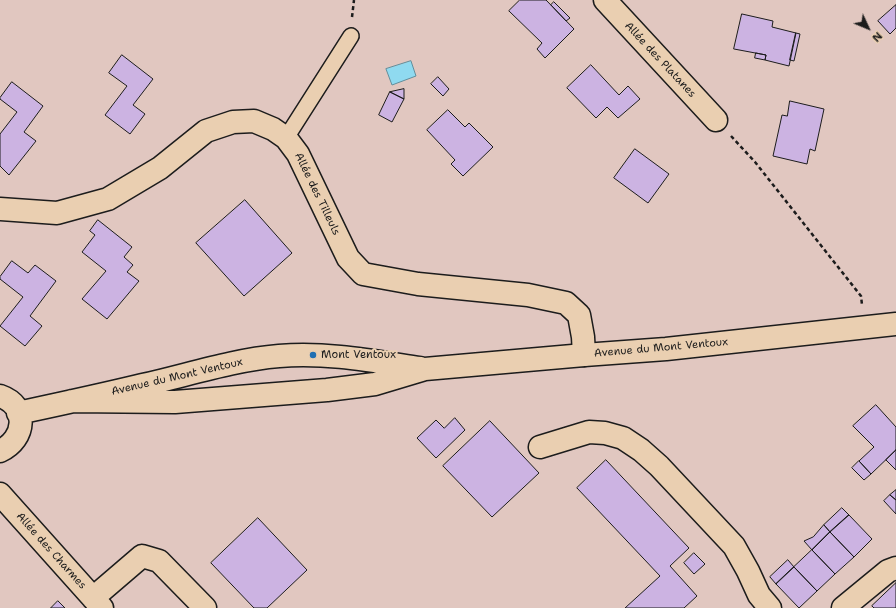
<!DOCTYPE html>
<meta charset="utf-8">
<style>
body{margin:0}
#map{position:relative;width:896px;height:608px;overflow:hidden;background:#e1c7c0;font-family:"Shantell Sans",sans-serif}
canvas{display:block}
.north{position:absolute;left:848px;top:8px;width:40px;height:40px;-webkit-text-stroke:3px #eacfb1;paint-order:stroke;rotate:134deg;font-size:11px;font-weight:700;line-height:16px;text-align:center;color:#1c1c1c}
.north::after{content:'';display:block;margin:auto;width:14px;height:18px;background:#1c1c1c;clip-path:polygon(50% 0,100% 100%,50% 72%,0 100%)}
</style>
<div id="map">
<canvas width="896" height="608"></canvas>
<div class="north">N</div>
</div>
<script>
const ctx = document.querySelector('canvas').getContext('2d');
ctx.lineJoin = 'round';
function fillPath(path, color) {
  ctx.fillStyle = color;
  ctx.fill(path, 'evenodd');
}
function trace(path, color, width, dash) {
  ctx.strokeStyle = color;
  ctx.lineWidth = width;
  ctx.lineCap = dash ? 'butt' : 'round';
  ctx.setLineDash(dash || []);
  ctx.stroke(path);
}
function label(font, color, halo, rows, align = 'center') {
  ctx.font = font + ' "Shantell Sans",sans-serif';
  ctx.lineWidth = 4;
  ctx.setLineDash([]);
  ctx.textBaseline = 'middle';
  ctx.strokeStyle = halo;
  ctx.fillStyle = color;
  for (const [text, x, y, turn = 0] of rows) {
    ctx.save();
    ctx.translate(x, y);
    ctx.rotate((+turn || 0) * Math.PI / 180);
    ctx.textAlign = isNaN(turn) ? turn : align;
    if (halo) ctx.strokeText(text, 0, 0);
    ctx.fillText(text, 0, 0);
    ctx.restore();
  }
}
const water = new Path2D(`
 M411,61l5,15 -24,9 -6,-16z`);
const building = new Path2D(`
 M520,0h26l28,29 -29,29 -8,-9 5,-6 -33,-32z
 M554,2l16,16 -4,3 -15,-16z
 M896,5v23l-6,6 -12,-13z
 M742,14l31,7 -1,6 24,6 -7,33 -24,-6 1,-5 -32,-6z
 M796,33l4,1 -6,27 -4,-1z
 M756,53l10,2 -1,5 -10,-2z
 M122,55l31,24 -20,26 12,9 -15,20 -25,-19 22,-29 -18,-13z
 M591,65l28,30 9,-9 12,13 -22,19 -11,-11 -11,11 -29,-30z
 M438,77l11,12 -6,7 -12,-12z
 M12,82l31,24 -19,26 12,9 -27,34 -9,-9v-32l17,-22 -17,-13v-1z
 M404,89v10l-14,-7z
 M390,92l14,7 -12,23 -13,-7z
 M790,101l34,8 -9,42 -5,-2 -3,15 -34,-8 9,-41 5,1z
 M448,110l17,17 4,-4 24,24 -30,29 -12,-12 4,-4 -28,-30z
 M635,149l34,25 -21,29 -34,-25z
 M245,200l47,53 -48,43 -48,-53z
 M98,220l34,27 -8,10 9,8 -6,7 12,9 -32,38 -25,-20 24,-28 -24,-19 13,-17 -5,-4z
 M12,261l16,12 7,-8 21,16 -26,35 12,10 -17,20 -25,-20 23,-29 -23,-18v-2z
 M876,405l20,22v23l-25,24 -12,-13 15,-14 -21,-21z
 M455,418l10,12 -29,28 -19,-20 19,-18 8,8z
 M490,421l49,52 -47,44 -49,-51z
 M896,450v20l-10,-10z
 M606,460l83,88 -19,18 27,30 -13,12h-59l35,-32 -83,-88z
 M859,461l12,13 -7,6 -12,-12z
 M896,490v10l-6,-5z
 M890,495l6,5v14l-12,-13z
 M842,508l7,7 -19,17 -6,-7z
 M849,515l23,24 -18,18 -24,-25z
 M258,518l49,52 -40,38h-13l-43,-45z
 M824,525l6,7 -18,18 -8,-9 9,-4z
 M830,532l24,25 -19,17 -23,-24z
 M812,550l23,24 -18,17 -23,-24z
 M694,553l11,11 -11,10 -10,-11z
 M788,560l6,7 -18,17 -6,-7z
 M794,567l23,24 -18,17 -23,-24z
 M896,583v25h-22l-2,-2z
 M58,601l7,7h-14z`);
const path = new Path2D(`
 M352,17l2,-17
 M731,136l24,26 106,134 1,9`);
const lane = new Path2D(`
 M286,138l65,-102`);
const street = new Path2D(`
 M605,0l111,120
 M0,209l57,4 51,-14 52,-31 46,-37 27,-9 21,-1 19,8 13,9 12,16 50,104 15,16 55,10 110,11 38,8 13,12 4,22 1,18
 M540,447l49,-15 16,1 18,5 18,12 18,16 75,80 14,25 11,24 11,13
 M0,494l102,114
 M93,598l49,-42 17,5 46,47
 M843,608l45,-37 8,-3`);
const secondary = new Path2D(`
 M0,396c29,10 26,43 0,55
 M72,401l103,1 152,-12 48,-6 50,-15 159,-14 82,-6 230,-25
 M18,413c42,-9 84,-18 125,-28 45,-10 89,-25 136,-29 48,-4 94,5 141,12`);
const markers = [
 [313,355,4,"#1f6fb2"]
];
const streetNames = [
 ["Allée des Platanes",660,60,47],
 ["Allée des Tilleuls",317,194,64],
 ["Avenue du Mont Ventoux",661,348,-5],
 ["Avenue du Mont Ventoux",177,377,-13],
 ["Allée des Charmes",51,551,48]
];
const poiNames = [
 ["Mont Ventoux",321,355]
];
fillPath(water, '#8fdaf0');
trace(water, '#618e9b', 1);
fillPath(building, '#ccb3e2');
trace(building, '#1c1c1c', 1);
trace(lane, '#1c1c1c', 18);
trace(street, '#1c1c1c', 25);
trace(secondary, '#1c1c1c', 25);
trace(path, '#1c1c1c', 2.5, [4, 3]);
trace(lane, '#eacfb1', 15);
trace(street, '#eacfb1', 22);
trace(secondary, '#eacfb1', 22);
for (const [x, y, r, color] of markers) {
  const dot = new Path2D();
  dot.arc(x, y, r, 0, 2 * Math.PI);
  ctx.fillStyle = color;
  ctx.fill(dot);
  trace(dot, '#eacfb1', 1.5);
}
label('11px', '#1c1c1c', '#eacfb1', streetNames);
label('11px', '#1c1c1c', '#eacfb1', poiNames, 'left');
</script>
